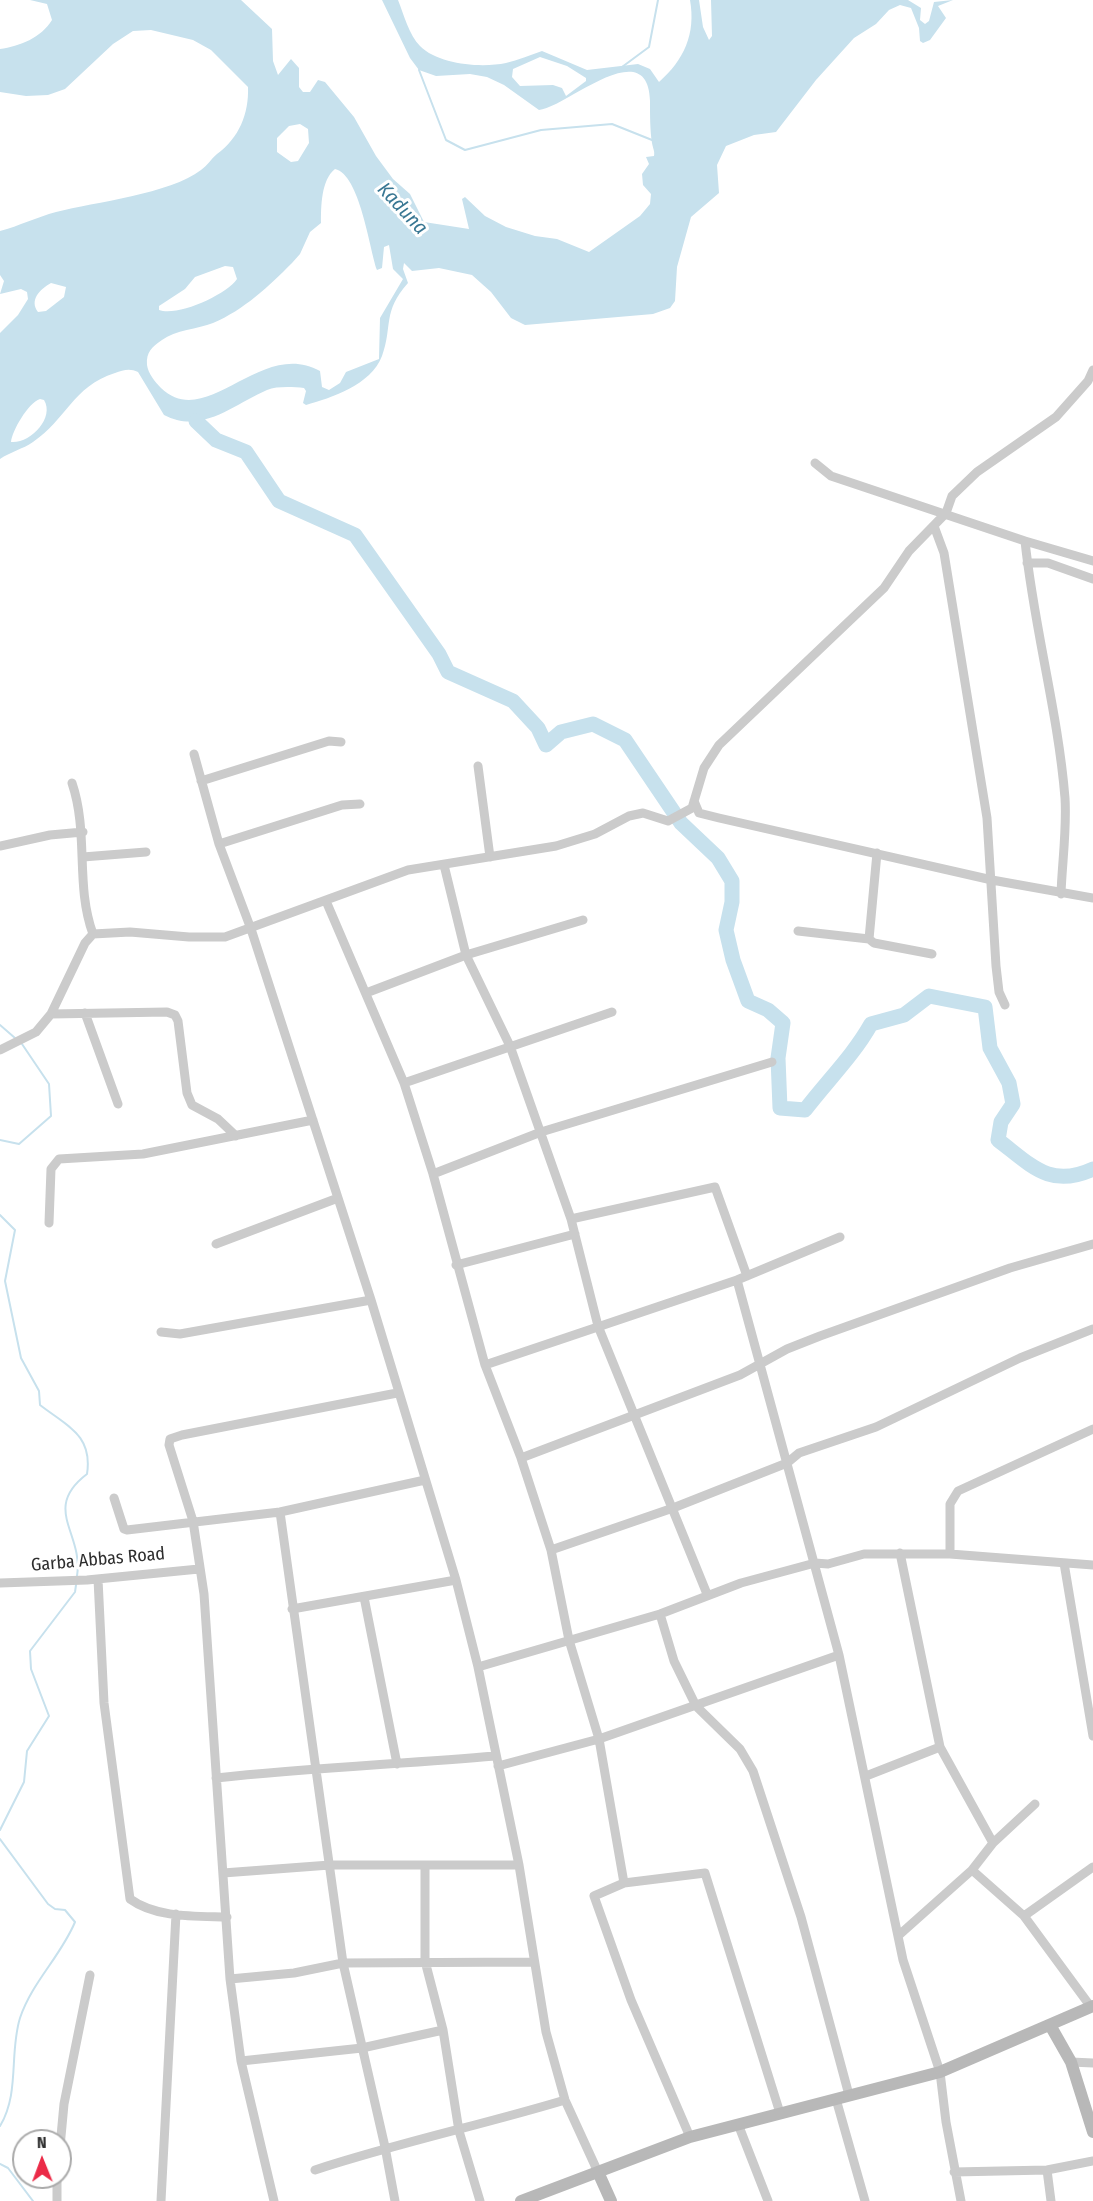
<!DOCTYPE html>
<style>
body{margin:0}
#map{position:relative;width:1093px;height:2201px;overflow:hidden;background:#fff;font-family:"Fira Sans Condensed",sans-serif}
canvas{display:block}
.north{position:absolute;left:12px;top:2129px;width:60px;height:60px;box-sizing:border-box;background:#fff;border:2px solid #ababab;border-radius:50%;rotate:359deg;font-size:16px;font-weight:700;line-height:24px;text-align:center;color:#2e2e2e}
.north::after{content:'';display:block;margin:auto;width:21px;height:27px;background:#eb2a47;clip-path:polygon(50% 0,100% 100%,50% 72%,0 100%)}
</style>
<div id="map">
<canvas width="1093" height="2201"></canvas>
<div class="north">N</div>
</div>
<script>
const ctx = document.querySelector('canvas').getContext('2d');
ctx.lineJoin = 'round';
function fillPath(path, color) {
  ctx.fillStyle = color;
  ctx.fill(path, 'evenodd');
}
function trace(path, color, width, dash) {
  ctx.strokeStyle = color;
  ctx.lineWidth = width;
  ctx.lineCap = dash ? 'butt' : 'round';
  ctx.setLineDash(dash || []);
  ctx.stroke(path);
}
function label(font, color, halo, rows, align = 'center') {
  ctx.font = font + ' "Fira Sans Condensed",sans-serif';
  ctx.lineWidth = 6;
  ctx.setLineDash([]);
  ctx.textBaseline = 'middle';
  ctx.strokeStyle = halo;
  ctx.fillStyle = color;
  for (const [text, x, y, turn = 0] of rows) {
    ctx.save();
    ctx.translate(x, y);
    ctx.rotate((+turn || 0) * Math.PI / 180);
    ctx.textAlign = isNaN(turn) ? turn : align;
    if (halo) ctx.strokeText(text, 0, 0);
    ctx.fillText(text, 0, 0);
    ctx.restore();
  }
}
const water = new Path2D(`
 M30,0h211l31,29 1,32 5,14 13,-16 8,9v19l4,5h7l8,-12 7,2 29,35 22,39 17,23 17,15 14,28 45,7 -7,-30 3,-2 20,19 21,11 29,9 22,3 32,13 51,-36 10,-12 1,-10 -8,-9 -1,-11 7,-10 -3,-7 8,-1c1,-5 -1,-7 -2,-13 -2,-12 -2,-29 -2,-42 -2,-70 -86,8 -111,9l-35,-25 -17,-8 -17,-3 -34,2 -17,-6 -9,-12 -28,-58h16c6,15 11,35 22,46 19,19 62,22 86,17 12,-3 24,-8 36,-12l45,19 51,-6 12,5 9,13c25,-22 37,-48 31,-82h9l4,27 6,13 3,-4 -1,-36h197l13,8 -1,12 5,4 4,-3 5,-19 19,-2 -15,6 8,12 -16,22 -7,3 -3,-2 -1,-13 -8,-20 -11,-3 -11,5 -13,14 -22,14 -38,42 -40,52 -22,3 -28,11 -9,19 2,28 -28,24 -14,50 -2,34 -5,7 -17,6 -128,11 -14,-7 -20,-26 -19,-17 -33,-7 -27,3 -8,-8 -1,6 5,14c-26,29 -15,43 -26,73 -11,29 -51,42 -76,49l-3,-2 3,-12 -2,-3c-11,-1 -27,-2 -37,2 -33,14 -65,45 -103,25l-26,-43c-8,-4 -15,-2 -23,1 -43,14 -48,46 -82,69 -10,7 -23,10 -33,17v-126l18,-18 10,-16 -1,-7 -6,-3 -21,5 4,-13 -4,-6v-44c19,-5 37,-14 56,-19 39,-10 114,-18 145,-42 6,-4 10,-11 16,-16 22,-16 32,-40 31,-67l-37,-37 -18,-10 -42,-10 -18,1 -20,13 -48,45 -17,6 -22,1 -26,-4v-43c20,-3 41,-11 52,-29l-5,-16zM540,57l27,9 19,12v3l-20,15 -4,-8 -9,-3 -33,1 -8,-9 1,-8zM300,124l8,5 1,14 -11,18 -7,1 -14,-10v-14l12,-12zM335,169c25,6 34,78 42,101l5,-2 2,-21 5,-2 4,24 10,10 -23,39 -1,41 -33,13 -6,11 -11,7 -7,-3 -2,-16c-60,-33 -113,61 -159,17 -6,-6 -13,-15 -14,-23 -1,-13 5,-18 15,-25 13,-10 36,-11 51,-17 31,-13 56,-37 79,-60l8,-9 10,-22 11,-9c0,-16 0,-43 14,-54zM225,266l8,1 4,12c-11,16 -60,38 -78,31v-4l26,-17 10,-12zM51,283l15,4 -2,10 -18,14 -8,1c-9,-12 2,-23 13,-29zM40,399l4,1c11,18 -14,44 -33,42 1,-11 17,-39 29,-43z`);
const stream = new Path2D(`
 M622,67l27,-20 9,-47
 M419,70l27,70 19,10 76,-20 71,-6 40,16
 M0,1025l15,13
 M0,1140l19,4 32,-28 -2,-32 -27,-40
 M0,1215l15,15 -10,51 16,77 18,33 1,14c27,21 53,30 47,69 -46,35 -3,59 -10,102
 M0,1830l24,-48 3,-31 22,-35 -18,-47 -1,-18 45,-59 1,-7
 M0,1839l48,65 7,5 10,1 10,12c-14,34 -43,60 -55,96 -11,35 0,75 -20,108
 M0,2164l8,4 25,33`);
const river = new Path2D(`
 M196,421l20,19 30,12 33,49 76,34 84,119 9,18 65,29 25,27 8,17 15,-13 32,-8 32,16 56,83 37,35 14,23v21l-6,28 7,30 15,41 20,9 15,13 -5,35 2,50 25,2c22,-29 48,-54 66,-86l33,-9 25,-19 56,11 5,41 19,35 4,21 -12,18 -3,18c33,25 52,49 95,29`);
const street = new Path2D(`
 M815,463l16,13 194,65 68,20
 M934,526l10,27 43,265 9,148 3,26 6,13
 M1025,541c9,87 33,171 40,257 2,32 -3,65 -4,96
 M1027,563h21l45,16
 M194,754l25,90 32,85 120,371 85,280 22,87 41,198 27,167 19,68 33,72
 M478,766l12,91
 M201,781l128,-40 12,1
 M72,783c17,50 3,102 21,151
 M694,801l5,12 20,5 273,62 101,18
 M219,844l123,-39 18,-1
 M0,846l50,-11 33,-3
 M83,857l63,-5
 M444,865l22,90 44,91 61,173 27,107 109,268
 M326,901l78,182 29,91 52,191 36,93 30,92 18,90 30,99 25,144
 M798,931l71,8 5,4 58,11
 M869,939l8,-86
 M366,993l100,-38 117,-35
 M85,1013l33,91
 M51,1014l116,-2 8,3 3,6 9,72 5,12 26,14 18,17
 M0,1050l36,-18 15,-18 34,-71 8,-9 37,-2 59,5h36l183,-67 148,-24 39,-12 34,-18 14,-3 25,8 24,-13 12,-40 15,-23 165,-157 25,-37 37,-38 6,-17 25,-24 79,-55 32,-36 5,-11
 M404,1083l208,-71
 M433,1174l108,-42 231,-70
 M571,1219l144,-32 32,89
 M49,1223l2,-54 8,-10 84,-5 170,-34
 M216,1244l122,-46
 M456,1265l119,-31
 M737,1280l102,375 64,305 37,112 6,50 15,79
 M161,1332l19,2 191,-34
 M485,1365l252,-85 103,-43
 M521,1458l219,-83 47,-26 33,-13 190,-68 83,-24
 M114,1498l10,31 3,1 153,-18 145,-32
 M280,1512l63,451 42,184 10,54
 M551,1550l122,-42 114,-45 12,-10 77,-26 144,-69 73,-29
 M900,1553l40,194 53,96
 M950,1554v-50l8,-13 135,-62
 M1064,1563l29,173
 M98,1579l6,124 26,196c26,19 65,17 97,18
 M0,1583l87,-3 112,-11
 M364,1597l33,167
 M292,1609l164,-29
 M660,1614l14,47 22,45 44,43 13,22 48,146 48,178
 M478,1667l182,-53 81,-31 74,-20 13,1 36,-10h86l143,11
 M498,1766l101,-27 240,-84
 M866,1776l74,-29
 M216,1778c93,-10 186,-14 279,-22
 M425,1866v95l18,69 16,101 21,70
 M972,1870l52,46 67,91
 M223,1873l107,-8h189
 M1024,1916l69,-49
 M898,1936l74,-66 21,-27 42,-39
 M230,1979l64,-6 49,-10 190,-1
 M241,2061l121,-13 81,-18
 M1071,2062l22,1
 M836,2099l29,102
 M738,2124l30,77
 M690,2137l-59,-137 -37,-104 30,-13 81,-10 75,240
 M60,2147l4,-43 26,-129
 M315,2170c82,-27 167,-45 250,-70
 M1047,2170l4,31
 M954,2172l93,-2 46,-9
 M57,2201v-24
 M161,2201l15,-287
 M274,2201l-33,-140 -11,-82 -26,-385 -11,-73 -24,-76 1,-6 12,-4 215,-42`);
const secondary = new Path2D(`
 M1050,2025l21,37 22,70
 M598,2172l13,29
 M521,2201l169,-64 250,-65 153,-66`);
const streetNames = [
 ["Garba Abbas Road",98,1560,-5]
];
const waterNames = [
 ["Kaduna",402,209,47]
];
fillPath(water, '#c7e1ed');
trace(stream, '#c7e1ed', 2);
trace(river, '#c7e1ed', 15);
trace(street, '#cbcbcb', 9);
trace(secondary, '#b8b8b8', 12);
label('18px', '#2e2e2e', '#fff', streetNames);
label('italic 20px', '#397793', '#fff', waterNames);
</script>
